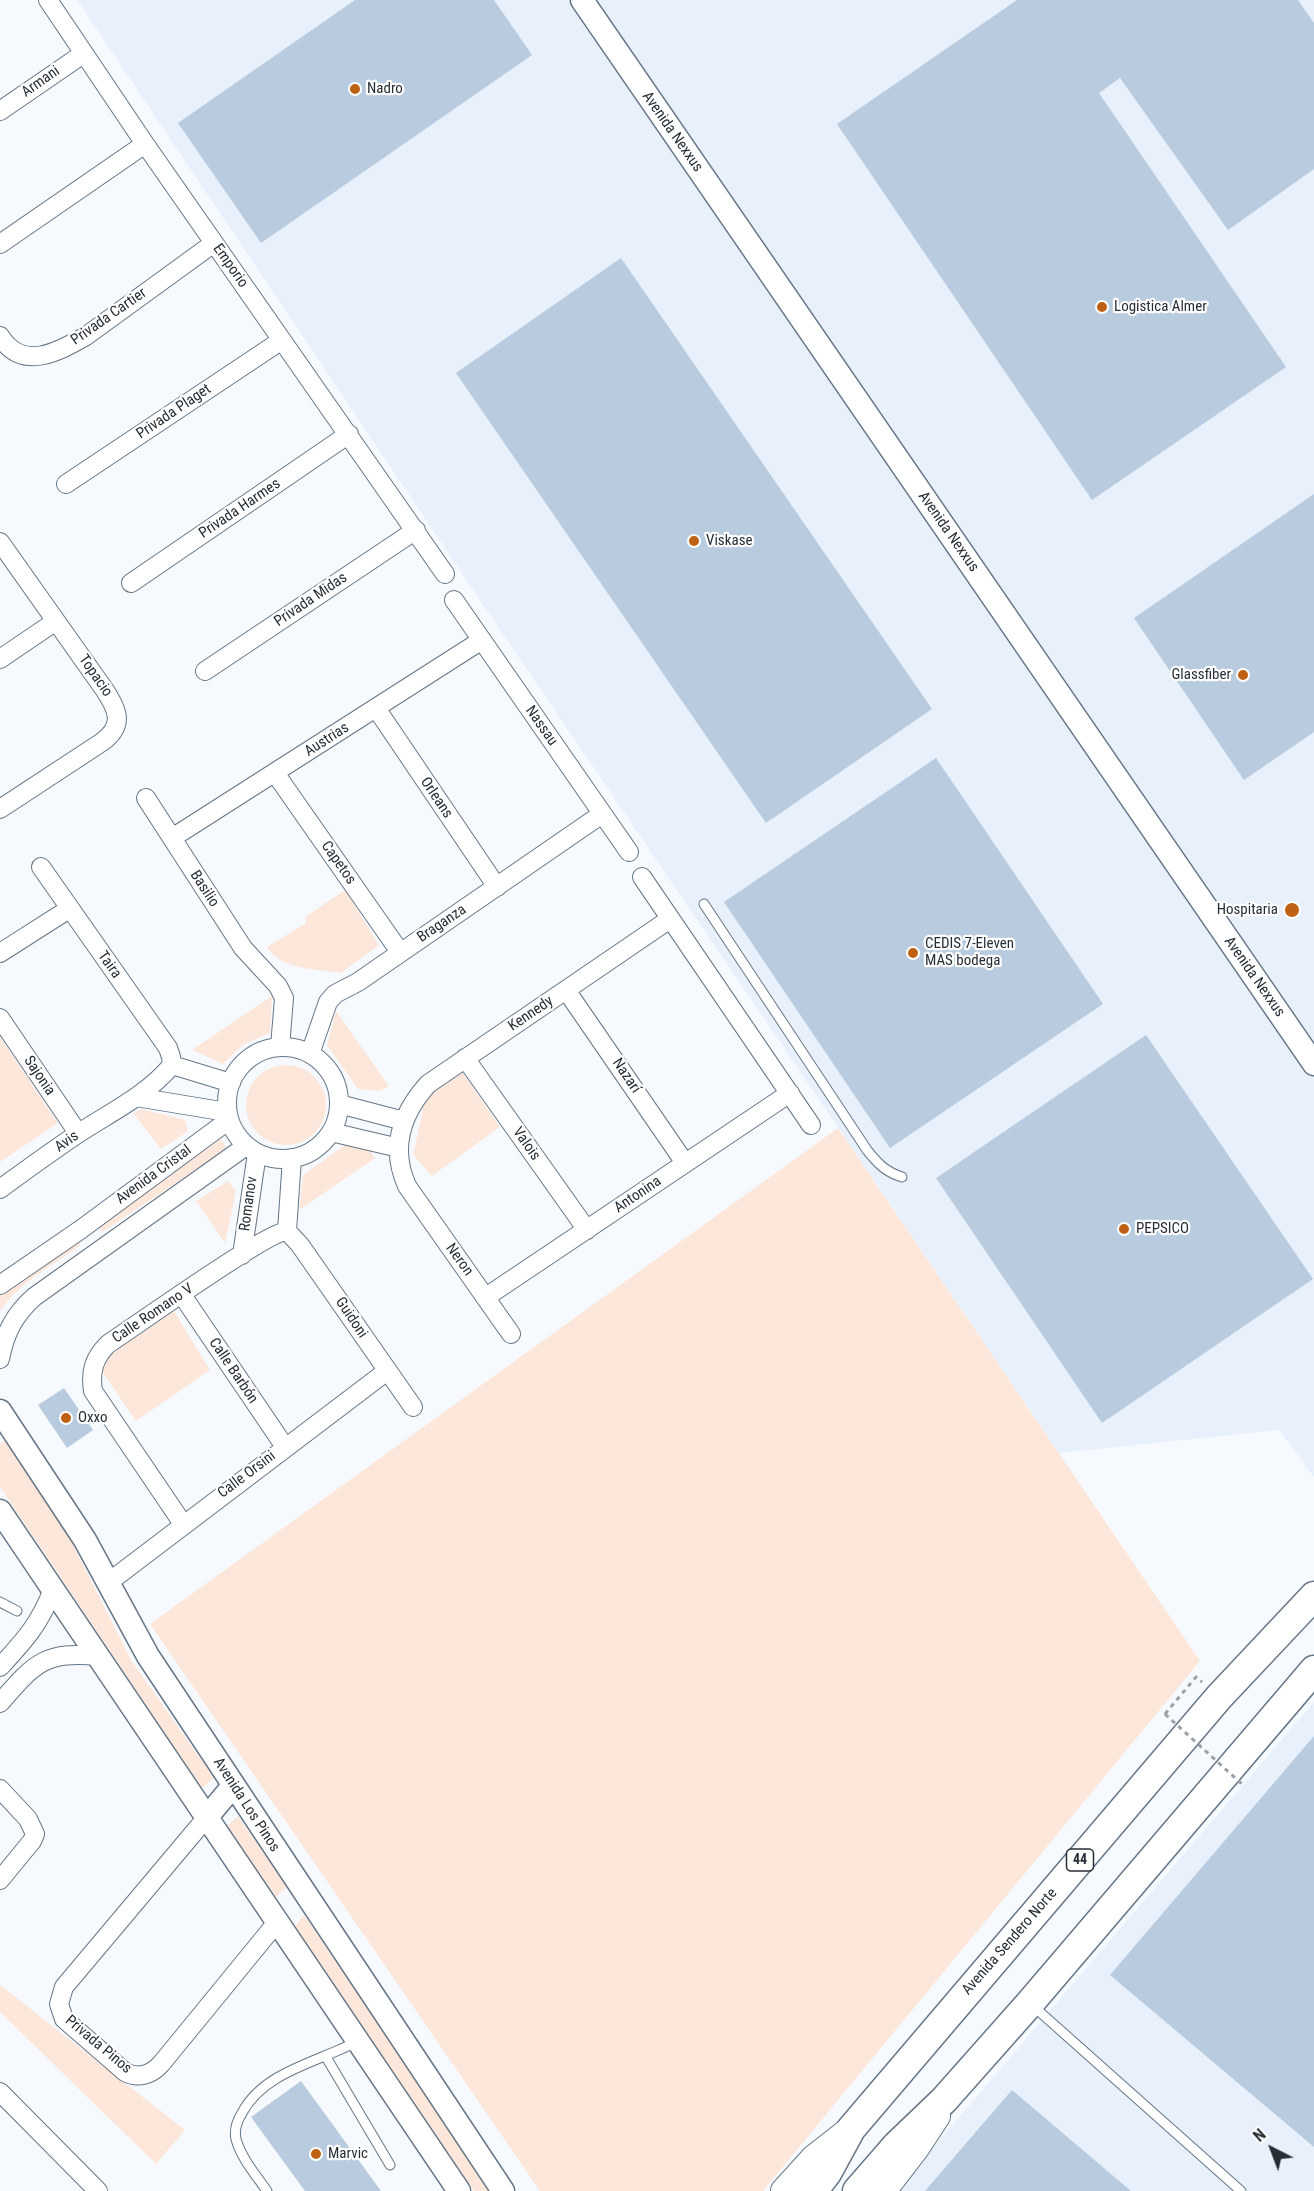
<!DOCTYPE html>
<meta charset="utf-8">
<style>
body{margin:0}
#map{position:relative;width:1314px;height:2191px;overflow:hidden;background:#f6fafe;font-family:"Roboto Condensed",sans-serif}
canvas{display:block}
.north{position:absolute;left:1242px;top:2119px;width:60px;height:60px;-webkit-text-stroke:4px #fff;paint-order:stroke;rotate:318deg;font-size:16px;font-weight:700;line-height:24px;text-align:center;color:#262e35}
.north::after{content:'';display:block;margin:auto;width:21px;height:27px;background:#262e35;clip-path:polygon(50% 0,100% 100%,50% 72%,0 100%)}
</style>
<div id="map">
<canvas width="1314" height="2191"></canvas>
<div class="north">N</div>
</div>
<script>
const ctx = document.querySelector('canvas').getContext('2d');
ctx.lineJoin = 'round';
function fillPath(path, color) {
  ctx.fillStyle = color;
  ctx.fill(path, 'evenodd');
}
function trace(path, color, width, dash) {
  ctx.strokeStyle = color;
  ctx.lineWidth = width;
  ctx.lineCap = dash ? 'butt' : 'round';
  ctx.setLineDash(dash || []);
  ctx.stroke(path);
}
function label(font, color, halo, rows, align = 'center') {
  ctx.font = font + ' "Roboto Condensed",sans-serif';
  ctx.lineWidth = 4.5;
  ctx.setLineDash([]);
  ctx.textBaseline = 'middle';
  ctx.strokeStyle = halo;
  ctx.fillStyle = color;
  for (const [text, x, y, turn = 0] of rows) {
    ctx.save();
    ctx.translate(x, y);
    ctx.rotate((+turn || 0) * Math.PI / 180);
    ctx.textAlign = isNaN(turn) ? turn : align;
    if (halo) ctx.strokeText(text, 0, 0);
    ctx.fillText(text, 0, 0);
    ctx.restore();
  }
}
const built = new Path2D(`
 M77,0h1237v1477l-35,-47 -220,23 -594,-875z
 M1314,1702v489h-418z`);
const green = new Path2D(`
 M345,890l34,55 -38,28c-24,-4 -61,-3 -74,-26l39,-24 -1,-6z
 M272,996l-2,37 -26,11 -21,20 -31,-14z
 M336,1011l53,75 -9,5 -22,-2 -31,-44z
 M0,1037l58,86 -58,39z
 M246 1105a40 40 0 1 1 80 0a40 40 0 1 1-80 0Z
 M462,1072l38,55 -68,49 -19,-21 13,-60z
 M142,1109l43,11 3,11 -27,18 -28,-36z
 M838,1128l362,533 -437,530h-223l-390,-567z
 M221,1139l6,10 -125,83 -5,-8z
 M345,1145l24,4 6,9 -76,52 4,-35z
 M228,1181l8,10 -11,52 -29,-42z
 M75,1237l6,8c-28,20 -61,37 -81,66v-21z
 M174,1311l36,59 -74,51 -39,-57z
 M6,1440l54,79 71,141 83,118 -12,10 -202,-301v-43z
 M238,1816l49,71 -11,10 -49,-71z
 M304,1915l187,276h-17l-179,-265z
 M0,1985l185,145 -29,34 -156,-152z`);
const building = new Path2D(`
 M355,0h139l38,55 -271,188 -83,-120z
 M1017,0h281l16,23v146l-86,61 -108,-152 -21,15 187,274 -194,133 -255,-376z
 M621,258l311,451 -166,114 -310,-450z
 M1314,494v238l-70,48 -110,-162z
 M936,758l167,246 -213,144 -166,-246z
 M1146,1035l167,244 -211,144 -166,-245z
 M64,1388l29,42 -26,18 -29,-43z
 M1314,1736v411l-204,-172z
 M301,2081l80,110h-76l-54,-74z
 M1012,2090l119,101h-206z`);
const path = new Path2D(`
 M1165,1714l31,-37 6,5`);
const service = new Path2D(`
 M704,904l163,246c11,14 19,22 35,27
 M0,1602l17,9
 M1032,2005l209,186
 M326,2057l64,108
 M267,2191c-11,-16 -26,-33 -31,-52 -2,-9 1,-18 6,-26 22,-42 77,-51 116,-72`);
const minor = new Path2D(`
 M48,0l97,144 300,430
 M0,111l83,-57
 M0,244l145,-100
 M0,336c22,36 58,16 86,0l128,-93
 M66,484l216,-144
 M0,542l104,147c14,21 21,36 -2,53l-102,67
 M131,583l218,-149
 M454,600l175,252
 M0,659l56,-38
 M205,671l211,-141
 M376,708l121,179
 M275,773l125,179
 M146,798l97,150 35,38 6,12 -4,49
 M172,838l310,-198
 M41,867l127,181 3,9 1,8
 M642,877l169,248
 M0,953l69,-44
 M566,990l119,173
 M0,1018l78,115
 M227 1103a56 56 0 1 1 112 0a56 56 0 1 1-112 0Z
 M310,1054l18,-52 7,-8 23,-12 244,-168
 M465,1058l122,172
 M172,1065l59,18
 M136,1097l91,15
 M339,1104l65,17
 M331,1132l68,16
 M0,1189c26,-19 52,-38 79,-56 32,-21 68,-38 93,-68
 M287,1231l13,14 113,162
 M287,1231l5,-73
 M242,1255l15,-102
 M0,1285l80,-55 149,-110
 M182,1295l103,152
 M486,1297l304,-204
 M511,1334l-104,-148c-17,-38 -6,-72 21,-102l242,-165
 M0,1359c5,-26 14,-44 34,-62l212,-151
 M183,1524l-90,-133c-3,-20 1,-33 15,-47 26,-17 160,-113 179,-113
 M109,1582l278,-211
 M0,1667c24,-26 40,-43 53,-78
 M0,1703c35,-40 44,-52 99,-47
 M0,1789l28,30 7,15 -3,7 -32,39
 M207,1817l-143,170 -5,17 5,15 61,53c13,7 26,3 36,-8l117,-143
 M0,2092l98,99`);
const tertiary = new Path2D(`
 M582,0l732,1064
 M0,1411l85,129 63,116 355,535
 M0,1511l459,680
 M207,1817l26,-31`);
const secondary = new Path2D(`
 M784,2191l30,-33 37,-29
 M883,2191l33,-43 21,-32`);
const primary = new Path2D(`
 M813,2191l14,-18 24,-44 368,-432 95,-101
 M857,2191l40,-46 47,-45 86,-97 284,-333`);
const pathBridge = new Path2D(`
 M1165,1714l79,72`);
const markers = [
 [355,89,6,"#bf6114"],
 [1102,307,6,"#bf6114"],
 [694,541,6,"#bf6114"],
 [1243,675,6,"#bf6114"],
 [1292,910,8,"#bf6114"],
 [913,953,6,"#bf6114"],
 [1124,1229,6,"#bf6114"],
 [66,1418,6,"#bf6114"],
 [316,2154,6,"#bf6114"]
];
const shields = [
 [1080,1860,27]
];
const shieldNames = [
 ["44",1080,1860]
];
const streetNames = [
 ["Armani",41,82,-35],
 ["Avenida Nexxus",672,132,55],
 ["Emporio",230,266,55],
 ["Privada Cartier",109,317,-35],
 ["Privada Plaget",174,412,-34],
 ["Privada Harmes",240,509,-34],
 ["Avenida Nexxus",948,532,55],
 ["Privada Midas",311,600,-34],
 ["Topacio",95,676,55],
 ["Nassau",541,726,55],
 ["Austrias",327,740,-33],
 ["Orleans",436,798,56],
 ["Capetos",338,863,55],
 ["Basilio",204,889,57],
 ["Braganza",442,924,-34],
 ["Taira",109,965,55],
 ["Avenida Nexxus",1254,977,55],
 ["Kennedy",531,1014,-34],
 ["Sajonia",39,1076,56],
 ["Nazarí",626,1076,56],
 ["Avis",67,1142,-35],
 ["Valois",526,1144,55],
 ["Avenida Cristal",154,1175,-36],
 ["Antonina",638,1195,-34],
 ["Romanov",249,1204,-82],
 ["Neron",459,1260,54],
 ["Calle Romano V",153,1314,-34],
 ["Guidoni",351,1318,56],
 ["Calle Barbón",233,1371,56],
 ["Calle Orsini",247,1475,-37],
 ["Avenida Los Pinos",246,1805,57],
 ["Avenida Sendero Norte",1010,1942,-49],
 ["Privada Pinos",98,2045,40]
];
const poiNames = [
 ["Nadro",367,89],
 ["Logistica Almer",1114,307],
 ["Viskase",706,541],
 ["Glassfiber",1231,675,"right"],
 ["Hospitaria",1278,910,"right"],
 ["CEDIS 7-Eleven",925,944],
 ["MAS bodega",925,961],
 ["PEPSICO",1136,1229],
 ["Oxxo",78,1418],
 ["Marvic",328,2154]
];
fillPath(built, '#e7f0fb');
fillPath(green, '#fde7da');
fillPath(building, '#b9cbde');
trace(service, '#657687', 11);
trace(minor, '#657687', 20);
trace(tertiary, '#657687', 25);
trace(secondary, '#657687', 28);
trace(primary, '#657687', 31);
trace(path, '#9ba1a6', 3, [4.5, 4.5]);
trace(service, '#fff', 9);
trace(minor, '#fff', 18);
trace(tertiary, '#fff', 22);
trace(secondary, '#fff', 26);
trace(primary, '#fff', 28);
trace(pathBridge, '#9ba1a6', 3, [4.5, 4.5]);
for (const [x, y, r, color] of markers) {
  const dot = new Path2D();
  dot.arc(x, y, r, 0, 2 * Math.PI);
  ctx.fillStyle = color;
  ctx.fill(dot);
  trace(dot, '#fff', 2);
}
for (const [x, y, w] of shields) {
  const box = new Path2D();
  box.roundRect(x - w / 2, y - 11, w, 22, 4.5);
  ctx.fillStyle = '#fff';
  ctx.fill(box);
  trace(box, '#262e35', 1.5);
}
label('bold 14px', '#262e35', null, shieldNames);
label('15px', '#262e35', '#fff', streetNames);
label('15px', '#262e35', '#fff', poiNames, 'left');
</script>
